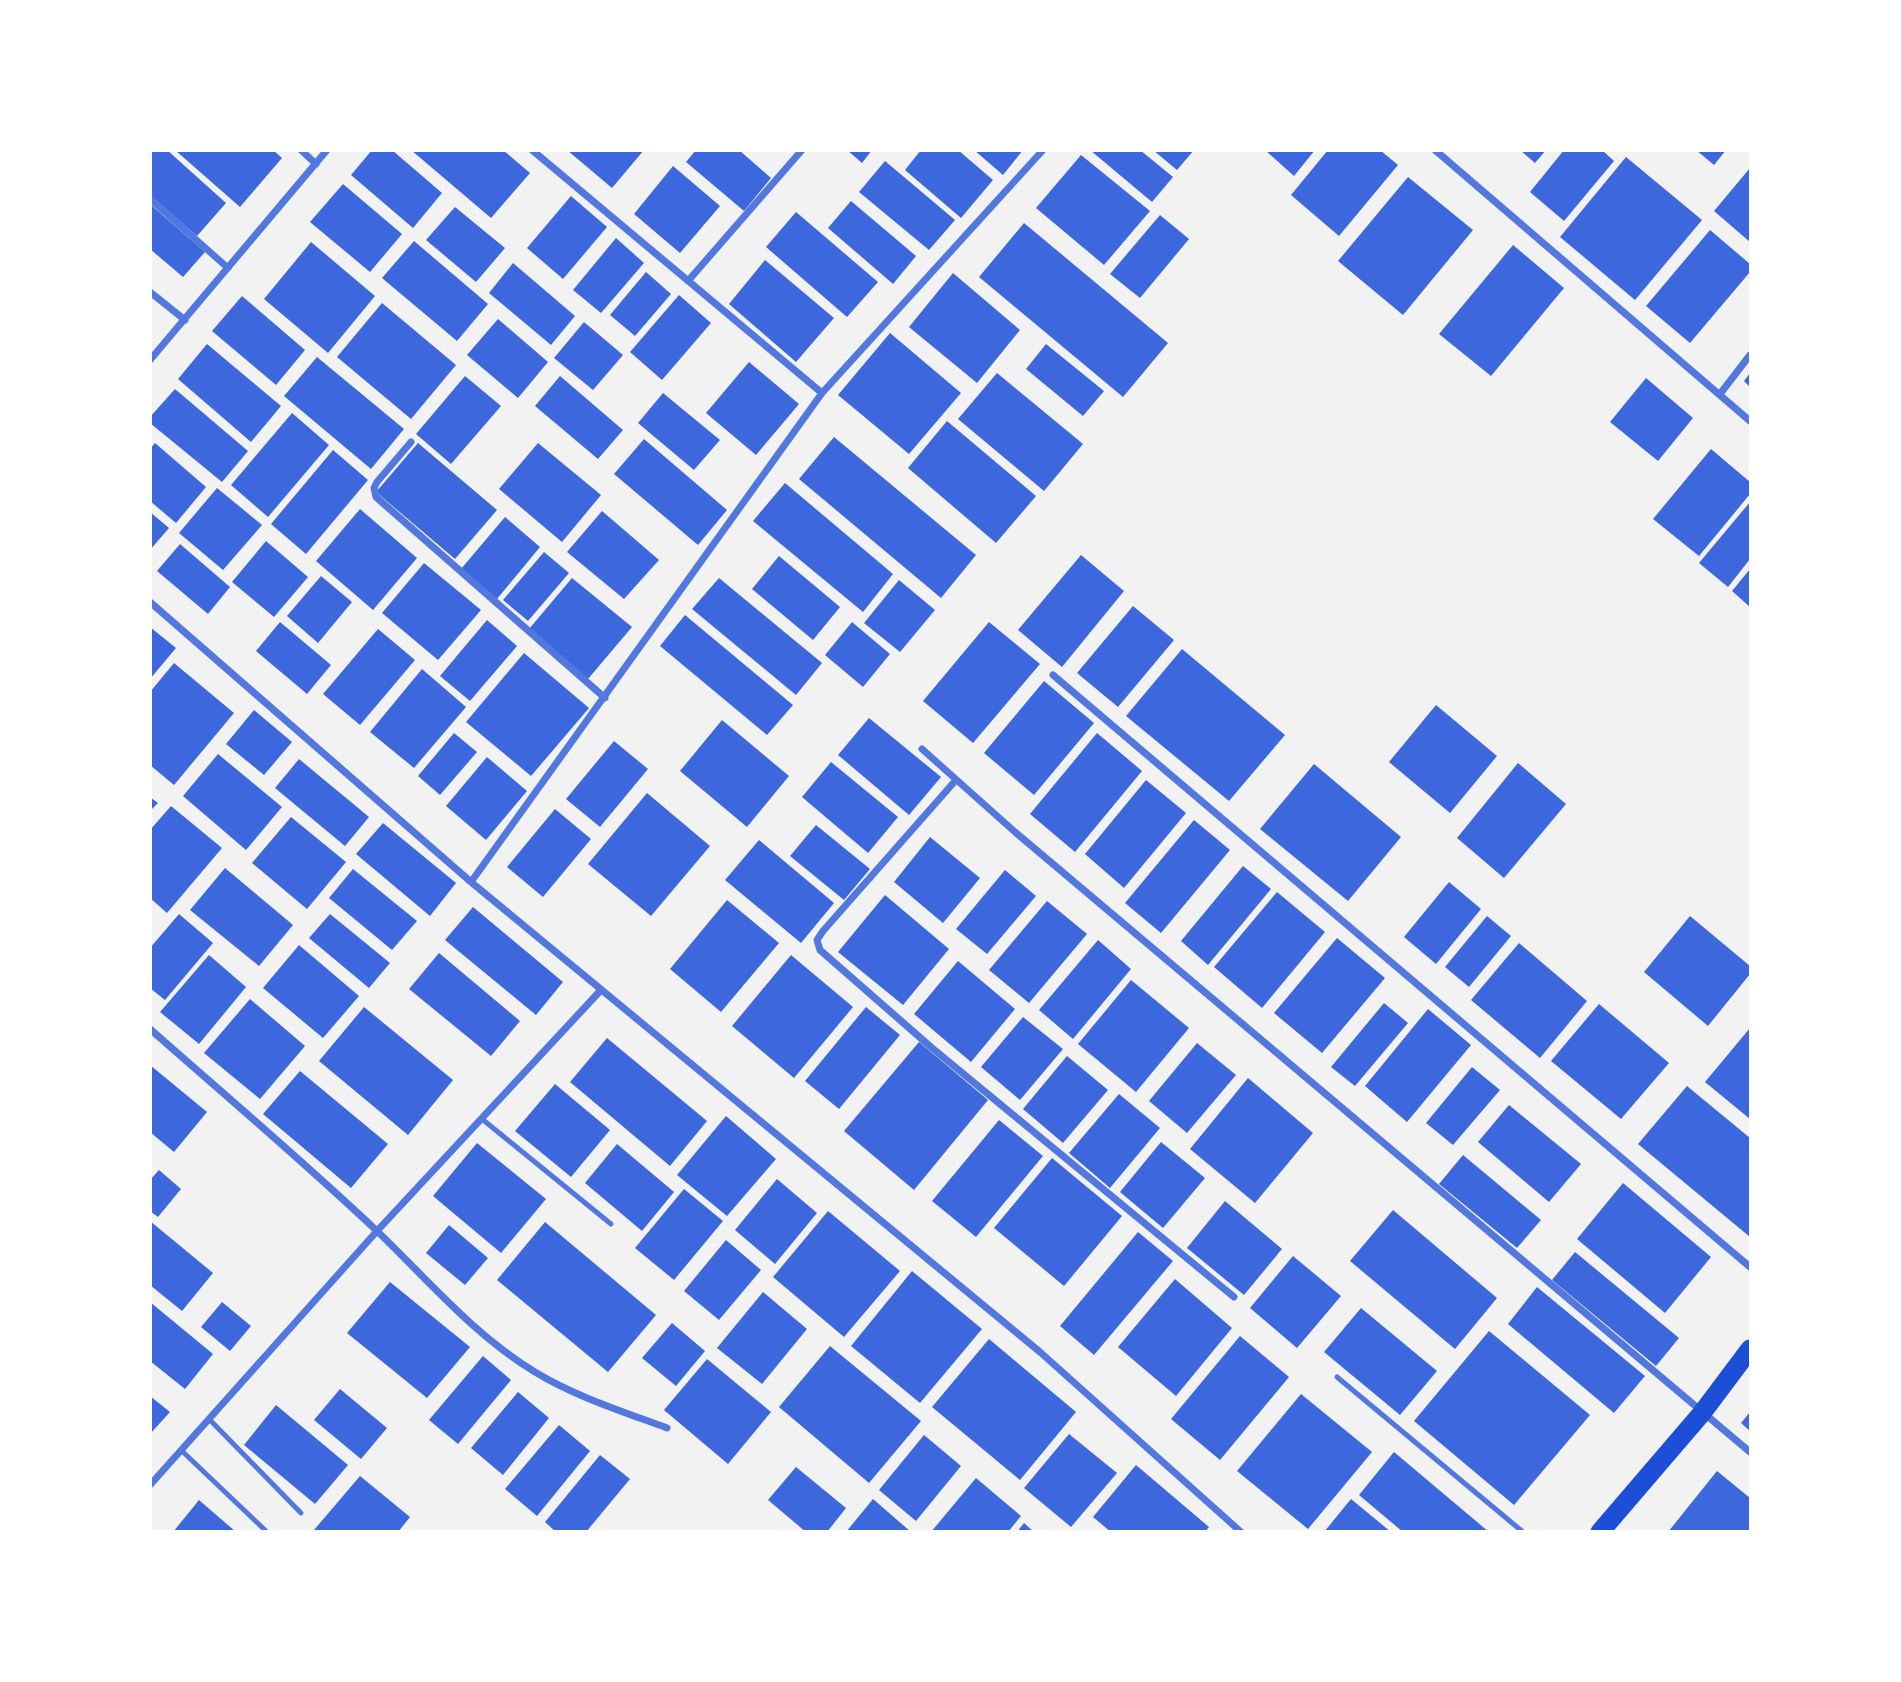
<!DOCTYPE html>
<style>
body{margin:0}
#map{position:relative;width:1901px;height:1682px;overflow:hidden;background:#f2f2f2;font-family:Quicksand,sans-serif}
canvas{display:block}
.frame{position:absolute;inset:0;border:152px solid #fff;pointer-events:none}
</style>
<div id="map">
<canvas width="1901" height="1682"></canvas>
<div class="frame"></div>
</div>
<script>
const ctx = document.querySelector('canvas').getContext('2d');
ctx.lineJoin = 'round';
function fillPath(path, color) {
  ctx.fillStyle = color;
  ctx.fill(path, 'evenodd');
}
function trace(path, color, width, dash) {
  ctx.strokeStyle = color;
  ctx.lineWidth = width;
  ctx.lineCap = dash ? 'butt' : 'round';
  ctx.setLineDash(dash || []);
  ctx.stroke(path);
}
const building = new Path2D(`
 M150,150h17l59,53 -29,33 -47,-41z
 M175,150h98l9,8 -42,49z
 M372,150h20l50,43 -29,35 -62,-53z
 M411,150h92l27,23 -39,45z
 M567,150h77l-32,38z
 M696,150h43l32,28 -27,33 -58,-49z
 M847,150h25l-10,13z
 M921,150h37l35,30 -32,38 -56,-48z
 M974,150h49l-20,25z
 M1090,150h50l33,27 -21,25z
 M1153,150h41l-17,20z
 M1265,150h50l-21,26z
 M1328,150h52l18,15 -59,71 -48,-41z
 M1520,150h26l-11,13z
 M1564,150h38l12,11 -50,60 -34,-29z
 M1696,150h30l-12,15z
 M1081,155l69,56 -46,54 -68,-57z
 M1626,157l76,63 -67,80 -75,-63z
 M885,161l70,59 -26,30 -70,-58z
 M673,166l47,40 -40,47 -46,-39z
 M1750,168v74l-36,-31z
 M1408,177l65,53 -70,85 -65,-54z
 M343,184l59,50 -32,38 -60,-50z
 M571,196l36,31 -44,52 -36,-31z
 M851,201l65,55 -23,28 -65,-56z
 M150,204l55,48 -22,25 -33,-28z
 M455,207l50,41 -29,34 -50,-42z
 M796,212l82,70 -31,35 -81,-70z
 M1160,215l29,24 -49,59 -30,-24z
 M1024,223l144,120 -45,54 -144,-120z
 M1710,230l40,34v8l-60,71 -44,-37z
 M616,238l28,25 -43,50 -28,-23z
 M414,241l74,63 -31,37 -75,-63z
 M311,242l64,54 -47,57 -64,-54z
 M1513,245l51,43 -73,88 -52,-42z
 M765,260l69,58 -38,44 -67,-58z
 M513,263l62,53 -24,29 -62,-52z
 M646,272l25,22 -36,42 -25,-21z
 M953,273l67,57 -43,53 -68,-56z
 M679,295l32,28 -49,57 -32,-28z
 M242,296l63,54 -29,35 -64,-54z
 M382,303l74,62 -45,54 -74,-62z
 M498,319l50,43 -30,36 -51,-43z
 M584,322l39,33 -30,35 -39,-32z
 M890,333l71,60 -52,61 -71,-59z
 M207,344l74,62 -30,36 -73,-63z
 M1046,344l58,47 -21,25 -57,-47z
 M317,357l87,72 -33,40 -87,-73z
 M749,362l50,42 -43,51 -50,-42z
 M997,373l86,71 -39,47 -86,-72z
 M1750,373v14l-6,-6z
 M465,376l36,30 -50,58 -35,-30z
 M560,376l63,54 -25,29 -63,-53z
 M1646,378l47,40 -35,43 -48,-39z
 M175,389l73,62 -26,31 -72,-59v-6z
 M663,393l57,47 -26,30 -56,-47z
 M292,413l37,32 -61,72 -37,-32z
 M947,421l89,75 -40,47 -88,-75z
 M834,437l142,118 -35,43 -142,-119z
 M644,439l83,71 -29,35 -84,-71z
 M155,443l51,44 -30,36 -26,-22v-52z
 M418,443l79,67 -42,49 -79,-67z
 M538,443l63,52 -39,47 -63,-53z
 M1711,449l39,33v12l-51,62 -46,-37z
 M333,450l35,30 -62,74 -35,-30z
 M785,483l108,91 -30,38 -110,-91z
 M217,488l45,37 -39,45 -44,-37z
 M1750,502v57l-22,28 -29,-24z
 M360,509l57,49 -44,52 -57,-49z
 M602,511l57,49 -35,39 -57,-47z
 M150,512l19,16 -19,22z
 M505,517l35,30 -43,52 -36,-30z
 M266,541l42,36 -34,40 -42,-35z
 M180,544l50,43 -22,27 -51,-43z
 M544,552l25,21 -41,48 -25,-21z
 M1081,555l43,36 -62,76 -44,-37z
 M779,556l61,51 -27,33 -61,-51z
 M424,563l57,47 -43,50 -56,-47z
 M1750,569v38l-18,-16z
 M321,576l31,26 -34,41 -31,-27z
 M572,578l60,49 -44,52 -59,-50z
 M719,578l103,85 -26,32 -104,-86z
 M899,580l36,30 -35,42 -36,-29z
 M1133,606l41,34 -56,67 -41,-34z
 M685,615l108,90 -26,30 -107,-89z
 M487,620l30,26 -47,55 -30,-25z
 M280,622l51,43 -24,29 -51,-43z
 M852,622l38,32 -27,33 -38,-32z
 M989,622l51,42 -67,79 -50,-42z
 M150,627l26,21 -26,31z
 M378,629l37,31 -55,65 -37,-31z
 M1182,649l103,86 -56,66 -103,-85z
 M524,653l65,55 -58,68 -65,-54z
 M174,663l60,50 -60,72 -24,-20v-73z
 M422,669l44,38 -52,61 -44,-36z
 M1044,681l50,42 -60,72 -50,-42z
 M1436,705l61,51 -47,57 -61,-51z
 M254,710l38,32 -28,33 -38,-31z
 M869,718l72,59 -32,38 -71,-60z
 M722,720l67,56 -42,51 -67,-56z
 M454,733l23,19 -37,43 -22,-19z
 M1097,733l45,38 -67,81 -45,-38z
 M614,741l34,28 -48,58 -34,-28z
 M218,754l64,53 -36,43 -63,-54z
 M487,757l40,34 -41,49 -40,-34z
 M299,759l70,58 -24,29 -70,-58z
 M831,762l67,55 -30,36 -66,-56z
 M1518,763l48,41 -62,74 -47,-40z
 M1314,764l87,73 -53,64 -88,-72z
 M1146,780l40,33 -62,75 -39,-34z
 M647,793l63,53 -59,70 -63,-52z
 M150,797l8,6 -8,8z
 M171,806l51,42 -55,65 -17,-15v-68z
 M555,809l36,30 -48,58 -36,-30z
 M291,817l55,45 -39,47 -55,-46z
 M1194,820l36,30 -69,83 -36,-30z
 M383,823l73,60 -26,33 -74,-62z
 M816,825l54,44 -26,31 -54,-44z
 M930,837l50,41 -37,45 -49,-41z
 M759,840l75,63 -33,40 -76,-63z
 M1243,866l28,23 -63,76 -27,-24z
 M225,868l68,57 -34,41 -69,-56z
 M353,869l64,52 -25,29 -63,-52z
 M1005,870l31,26 -49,58 -31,-25z
 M1449,882l32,27 -45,55 -32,-27z
 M1277,892l48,40 -63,76 -48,-41z
 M885,895l64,54 -46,56 -65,-53z
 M727,900l52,43 -58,69 -51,-43z
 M1047,901l40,33 -58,69 -40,-33z
 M473,907l90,75 -27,33 -91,-75z
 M179,914l34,29 -48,57 -15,-12v-40z
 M330,914l60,49 -21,25 -60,-50z
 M1487,916l24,20 -42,51 -24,-20z
 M1690,916l60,50v8l-42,52 -64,-54z
 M1337,938l48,40 -63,75 -48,-40z
 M1098,940l33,29 -58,70 -34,-29z
 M1519,943l68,58 -47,57 -69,-58z
 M299,945l60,51 -36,42 -60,-50z
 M439,953l81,68 -29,35 -82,-67z
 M209,955l37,32 -47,57 -39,-32z
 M791,955l62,52 -59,71 -62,-52z
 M958,961l57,48 -44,53 -57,-48z
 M1131,980l58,48 -53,64 -58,-48z
 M250,999l55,47 -45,53 -56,-46z
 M1384,1003l24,20 -53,63 -24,-19z
 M1599,1004l70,59 -48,56 -70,-58z
 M364,1007l89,73 -45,55 -89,-74z
 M866,1007l34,28 -61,74 -34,-28z
 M1428,1009l43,36 -64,77 -42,-36z
 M1023,1017l40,32 -43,51 -39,-33z
 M1750,1028v91l-45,-37z
 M607,1038l100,83 -37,45 -100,-84z
 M919,1042l69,58 -74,90 -70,-59z
 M1197,1043l39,32 -49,58 -38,-32z
 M1067,1056l41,34 -45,53 -40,-34z
 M150,1065l57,47 -33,40 -24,-20z
 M1472,1067l28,23 -47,55 -27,-22z
 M300,1071l88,73 -37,44 -88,-74z
 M1248,1078l65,55 -58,70 -65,-54z
 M555,1084l55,46 -39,47 -56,-46z
 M1687,1086l63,52v99l-112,-93z
 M1119,1094l41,34 -50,60 -41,-35z
 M1509,1105l72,59 -32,38 -71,-60z
 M726,1116l50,43 -49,57 -50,-41z
 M999,1120l44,36 -67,81 -44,-36z
 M1161,1142l44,36 -42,50 -43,-36z
 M477,1143l69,56 -45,54 -68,-57z
 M617,1144l57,48 -32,39 -57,-48z
 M1463,1155l78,65 -24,28 -78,-64z
 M1052,1158l70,58 -58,70 -70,-58z
 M159,1170l22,19 -23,28 -8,-6v-31z
 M777,1179l40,34 -42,51 -40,-34z
 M1623,1183l88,74 -46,56 -88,-74z
 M684,1189l39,32 -49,59 -39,-32z
 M1225,1201l57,48 -38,46 -57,-47z
 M1393,1210l104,88 -42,51 -105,-88z
 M828,1211l72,60 -56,66 -71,-60z
 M150,1221l63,52 -31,38 -32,-26z
 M545,1222l111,93 -48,57 -111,-92z
 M449,1225l39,33 -23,27 -39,-32z
 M1138,1232l35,29 -79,94 -34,-29z
 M726,1240l35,30 -42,50 -35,-29z
 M1575,1252l104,86 -23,28 -104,-86z
 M1293,1256l48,40 -44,52 -47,-40z
 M912,1271l70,58 -62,74 -69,-57z
 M1175,1279l57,49 -56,68 -58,-49z
 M390,1282l80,65 -43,51 -80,-65z
 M1537,1287l108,89 -31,37 -106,-89z
 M763,1292l44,37 -45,55 -45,-36z
 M150,1302l63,52 -28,35 -35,-28z
 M222,1302l29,24 -21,25 -29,-24z
 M1361,1308l76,63 -37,44 -76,-63z
 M672,1323l33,28 -29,35 -34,-28z
 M1489,1331l101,84 -76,90 -100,-84z
 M1240,1336l49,41 -69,83 -49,-41z
 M989,1339l87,73 -56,68 -88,-73z
 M830,1346l91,75 -52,62 -90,-76z
 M483,1356l28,24 -53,64 -29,-24z
 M707,1359l64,53 -43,52 -64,-54z
 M340,1389l47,39 -26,31 -47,-39z
 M518,1392l31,26 -46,57 -32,-27z
 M1301,1394l71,58 -64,77 -71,-58z
 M150,1396l20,16 -20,22z
 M276,1405l72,60 -33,39 -71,-59z
 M1750,1412v19l-9,-8z
 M559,1425l31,26 -53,65 -32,-27z
 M1069,1434l48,39 -46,54 -47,-39z
 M924,1435l37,31 -45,55 -37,-31z
 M1394,1452l95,80h-86l-44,-37z
 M600,1455l30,24 -44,53h-30l-11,-10z
 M1136,1465l73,62 -4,5h-94l-18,-15z
 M796,1467l50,41 -19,24h-21l-38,-32z
 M1717,1471l33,27v34h-82z
 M360,1476l50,41 -12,15h-82l-2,-2z
 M976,1478l45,38 -13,16h-77z
 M873,1499l38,33h-65z
 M1351,1499l40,33h-67z
 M199,1500l37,32h-63z
 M1024,1523l10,9h-17z`);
const service = new Path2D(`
 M482,1119l129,105
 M1337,1377l186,155
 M209,1419l92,94
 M182,1451l85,81`);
const minor = new Path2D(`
 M301,150l15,14
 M532,150l290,243
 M1435,150l315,271
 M150,199l78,69
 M688,281l114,-131
 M150,292l35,28
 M150,360l177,-210
 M1720,394l30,-39
 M411,442l-34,40 -3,6 2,9 229,201
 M150,602l321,280 569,470 201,180
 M1053,675l697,592
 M922,749l93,83 735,620
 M956,780l-133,151 -6,9 3,10 112,98 302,249
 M471,882l351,-489 221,-243
 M150,1029c76,67 153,132 227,202 51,49 97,104 158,141 39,24 89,40 132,56
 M150,1485l227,-254 224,-241`);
const trunk = new Path2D(`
 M1600,1532l102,-119 48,-64`);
fillPath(building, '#3d67dc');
trace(service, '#5277de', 5);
trace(minor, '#5277de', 7);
trace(trunk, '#1d4ed8', 19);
</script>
